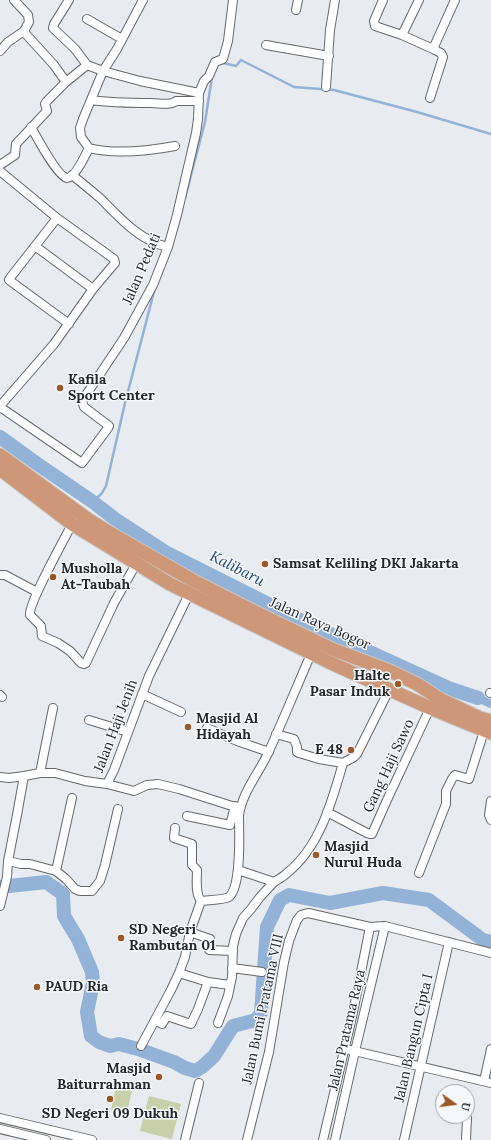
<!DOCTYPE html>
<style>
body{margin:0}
#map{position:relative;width:491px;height:1140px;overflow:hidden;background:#e8ebef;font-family:Lora,serif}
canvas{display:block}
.north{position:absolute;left:435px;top:1084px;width:40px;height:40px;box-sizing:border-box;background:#f5f8fc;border:1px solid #a2a4a7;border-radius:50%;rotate:104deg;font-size:11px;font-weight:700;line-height:16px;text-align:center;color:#252728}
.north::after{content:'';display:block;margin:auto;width:14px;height:18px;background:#9b5827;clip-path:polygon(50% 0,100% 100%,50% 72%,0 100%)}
</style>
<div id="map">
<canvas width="491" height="1140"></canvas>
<div class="north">U</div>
</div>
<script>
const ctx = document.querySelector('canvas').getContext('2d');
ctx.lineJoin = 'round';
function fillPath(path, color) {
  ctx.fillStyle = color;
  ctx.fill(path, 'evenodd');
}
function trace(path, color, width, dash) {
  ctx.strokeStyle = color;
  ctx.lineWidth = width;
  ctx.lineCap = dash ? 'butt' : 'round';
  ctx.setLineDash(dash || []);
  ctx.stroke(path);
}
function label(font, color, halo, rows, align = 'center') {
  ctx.font = font + ' Lora,serif';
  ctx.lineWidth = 3;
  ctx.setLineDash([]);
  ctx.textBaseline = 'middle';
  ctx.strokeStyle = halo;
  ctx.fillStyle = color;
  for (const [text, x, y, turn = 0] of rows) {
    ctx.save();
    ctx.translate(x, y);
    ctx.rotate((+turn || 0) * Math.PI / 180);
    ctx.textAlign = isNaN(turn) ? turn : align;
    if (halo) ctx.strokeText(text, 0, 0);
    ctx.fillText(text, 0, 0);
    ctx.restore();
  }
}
const green = new Path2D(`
 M116,1087l16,3 -5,23 -16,-3z
 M149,1096l32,8 -9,35 -32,-8z`);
const stream = new Path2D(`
 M219,64l4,-1 13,3 5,-6 53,27 40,3 83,22 74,22
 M185,198l20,-76 7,-45
 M93,502l9,-9 4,-7 19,-83 30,-115`);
const canal = new Path2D(`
 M478,698l13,6`);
const river = new Path2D(`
 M0,437l36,26 57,39 22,17 52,34 137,69 147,67 27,9
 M0,887l46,-5 17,12 1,22 14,23 14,33 1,11 -6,29 4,24 8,6 11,4 9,-2 19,5 36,13 11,6 10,3 7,-4 12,-11 19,-30 23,-6 5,-7 6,-86 13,-27 9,-5 41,8 53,-10 46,7 54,40 8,2`);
const minor = new Path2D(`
 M69,0l-15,24 -1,4 22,21 12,16 16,6 37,10 59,12
 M383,0l-9,21 1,5 27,9 31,14 22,-49
 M296,10l2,-10
 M87,19l35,20
 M24,31v1l30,33 12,17
 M402,35l17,-35
 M266,45l63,11
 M0,51l8,-9 16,-11 5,-9 -1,-7 -14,-15
 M326,87l4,-57 5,-30
 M430,98l13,-41 -2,-4 -8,-4
 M91,100c20,3 40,3 60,3 8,0 19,3 25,-2h23
 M31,127c5,9 27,50 36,51 8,0 19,-24 22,-30l-8,-11 -1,-9 3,-9 20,-48 14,-22 26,-49
 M89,148c27,7 59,3 86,-2
 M0,165l15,-10 1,-11 31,-33 -2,-7 2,-3 19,-19 21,-17
 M0,171l57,47 -47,60 -1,2 60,44
 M72,175c10,8 20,16 29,24 20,20 39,42 67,48
 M35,246l58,43
 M0,406l54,-62 39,-55 22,-26 -1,-4 -57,-41
 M0,407l82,56 26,-35 1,-2 -25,-19 -2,-6 42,-63 29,-53 15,-38 9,-32 19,-82 2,-14 1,-26 5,-12 5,-5 6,-14 8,-3 5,-18 5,-41
 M72,524c-7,14 -44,80 -42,91l11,11 1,10 16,7 12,8 11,12 3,1 2,-1 28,-60 22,-39
 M0,575h5l32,17
 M490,693h1
 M142,694l39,18
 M0,695l2,2
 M89,720l39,12
 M207,728l30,13 32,11
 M276,734l18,5 3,8v5l2,1 20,6 24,4
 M343,763l11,-6 3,-3 32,-64
 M40,773l13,-65
 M0,777l9,1 15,-2
 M107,784l27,7 13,-6 11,-1 21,5 53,17 8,1
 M491,801l-2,14 2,5
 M327,812l40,21 3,1h2l15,-34 43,-92
 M187,816l43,9 5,-19
 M175,828l-1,10 18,6v21l5,5c0,9 -2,24 4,31
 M8,861l13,3h9l26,7 10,8 9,10 5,2h12l8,-10 5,-16 13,-56
 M238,870l36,12c5,-3 9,-5 13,-9 33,-26 45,-72 56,-110
 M56,871l16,-73
 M419,873l27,-69v-13l6,-12 3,-4 14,4 15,-48
 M0,906l7,-29 1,-16 9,-46 7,-39 16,-3h15l30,8 22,3 7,-14 35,-94 40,-82
 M190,932l20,7 -2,9 1,2 24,1
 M232,968l30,4
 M179,973l29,9 22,3
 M155,1020l7,4 5,-8 24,8 7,-15 10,-27
 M218,1023l10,-27 4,-19 1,-31 3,-12 7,-16 8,-9 9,-12 14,-15
 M141,1046l30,-56 8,-17 6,-16 5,-25 11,-31c7,-1 23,-1 28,-4 13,-11 10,-65 10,-82 4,-25 21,-43 30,-64 15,-33 28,-65 42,-97
 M350,1050l141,33
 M484,1081l7,-32
 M0,1118l92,22
 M0,1129l46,11
 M185,1140l14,-57
 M247,1140l22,-88 15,-90 5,-21 8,-21 4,-5 7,-2 62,14 15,-1 106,27
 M323,1140l29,-123 18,-90
 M335,1140l20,-89 30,-125
 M404,1140l45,-198
 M466,1140l1,-22`);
const trunk = new Path2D(`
 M0,455l89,65 21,13 82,47 61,31 79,38 58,22 27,13 23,15 40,19 11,3
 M0,469l72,55 98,60 161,79 99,45 61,25`);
const markers = [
 [60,388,4,"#9b5827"],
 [265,564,4,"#9b5827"],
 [53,577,4,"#9b5827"],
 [398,684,4,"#9b5827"],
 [188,727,4,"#9b5827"],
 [351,750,4,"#9b5827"],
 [316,855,4,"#9b5827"],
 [121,938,4,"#9b5827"],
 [37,987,4,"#9b5827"],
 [159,1077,4,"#9b5827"],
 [110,1099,4,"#9b5827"]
];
const streetNames = [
 ["Jalan Pedati",142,269,-67],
 ["Jalan Raya Bogor",320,624,24],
 ["Jalan Haji Jenih",116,726,-69],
 ["Gang Haji Sawo",389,766,-65],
 ["Jalan Bumi Pratama VIII",263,1009,-78],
 ["Jalan Pratama Raya",347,1030,-77],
 ["Jalan Bangun Cipta I",414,1038,-77]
];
const poiNames = [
 ["Kafila",68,380],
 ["Sport Center",68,396],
 ["Samsat Keliling DKI Jakarta",273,564],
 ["Musholla",61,569],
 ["At-Taubah",61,585],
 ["Halte",390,676,"right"],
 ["Pasar Induk",390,692,"right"],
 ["Masjid Al",196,719],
 ["Hidayah",196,735],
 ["E 48",343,750,"right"],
 ["Masjid",324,847],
 ["Nurul Huda",324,863],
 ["SD Negeri",129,930],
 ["Rambutan 01",129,946],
 ["PAUD Ria",45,987],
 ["Masjid",151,1069,"right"],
 ["Baiturrahman",151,1085,"right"],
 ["SD Negeri 09 Dukuh",110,1114,"center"]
];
const waterNames = [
 ["Kalibaru",237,569,27]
];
fillPath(green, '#c9cfa9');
trace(stream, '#93b2d8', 2.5);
trace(canal, '#93b2d8', 8);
trace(river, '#93b2d8', 14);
trace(minor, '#65686b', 10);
trace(trunk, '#c6c7c7', 15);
trace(minor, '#fff', 8);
trace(trunk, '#ce9878', 13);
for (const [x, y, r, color] of markers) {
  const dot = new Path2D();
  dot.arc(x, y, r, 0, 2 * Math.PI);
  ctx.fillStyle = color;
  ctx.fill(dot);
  trace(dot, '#f5f8fc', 1.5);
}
label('14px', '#252728', '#f5f8fc', streetNames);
label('bold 14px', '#252728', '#f5f8fc', poiNames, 'left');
label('italic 15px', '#1a4475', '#f5f8fc', waterNames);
</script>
